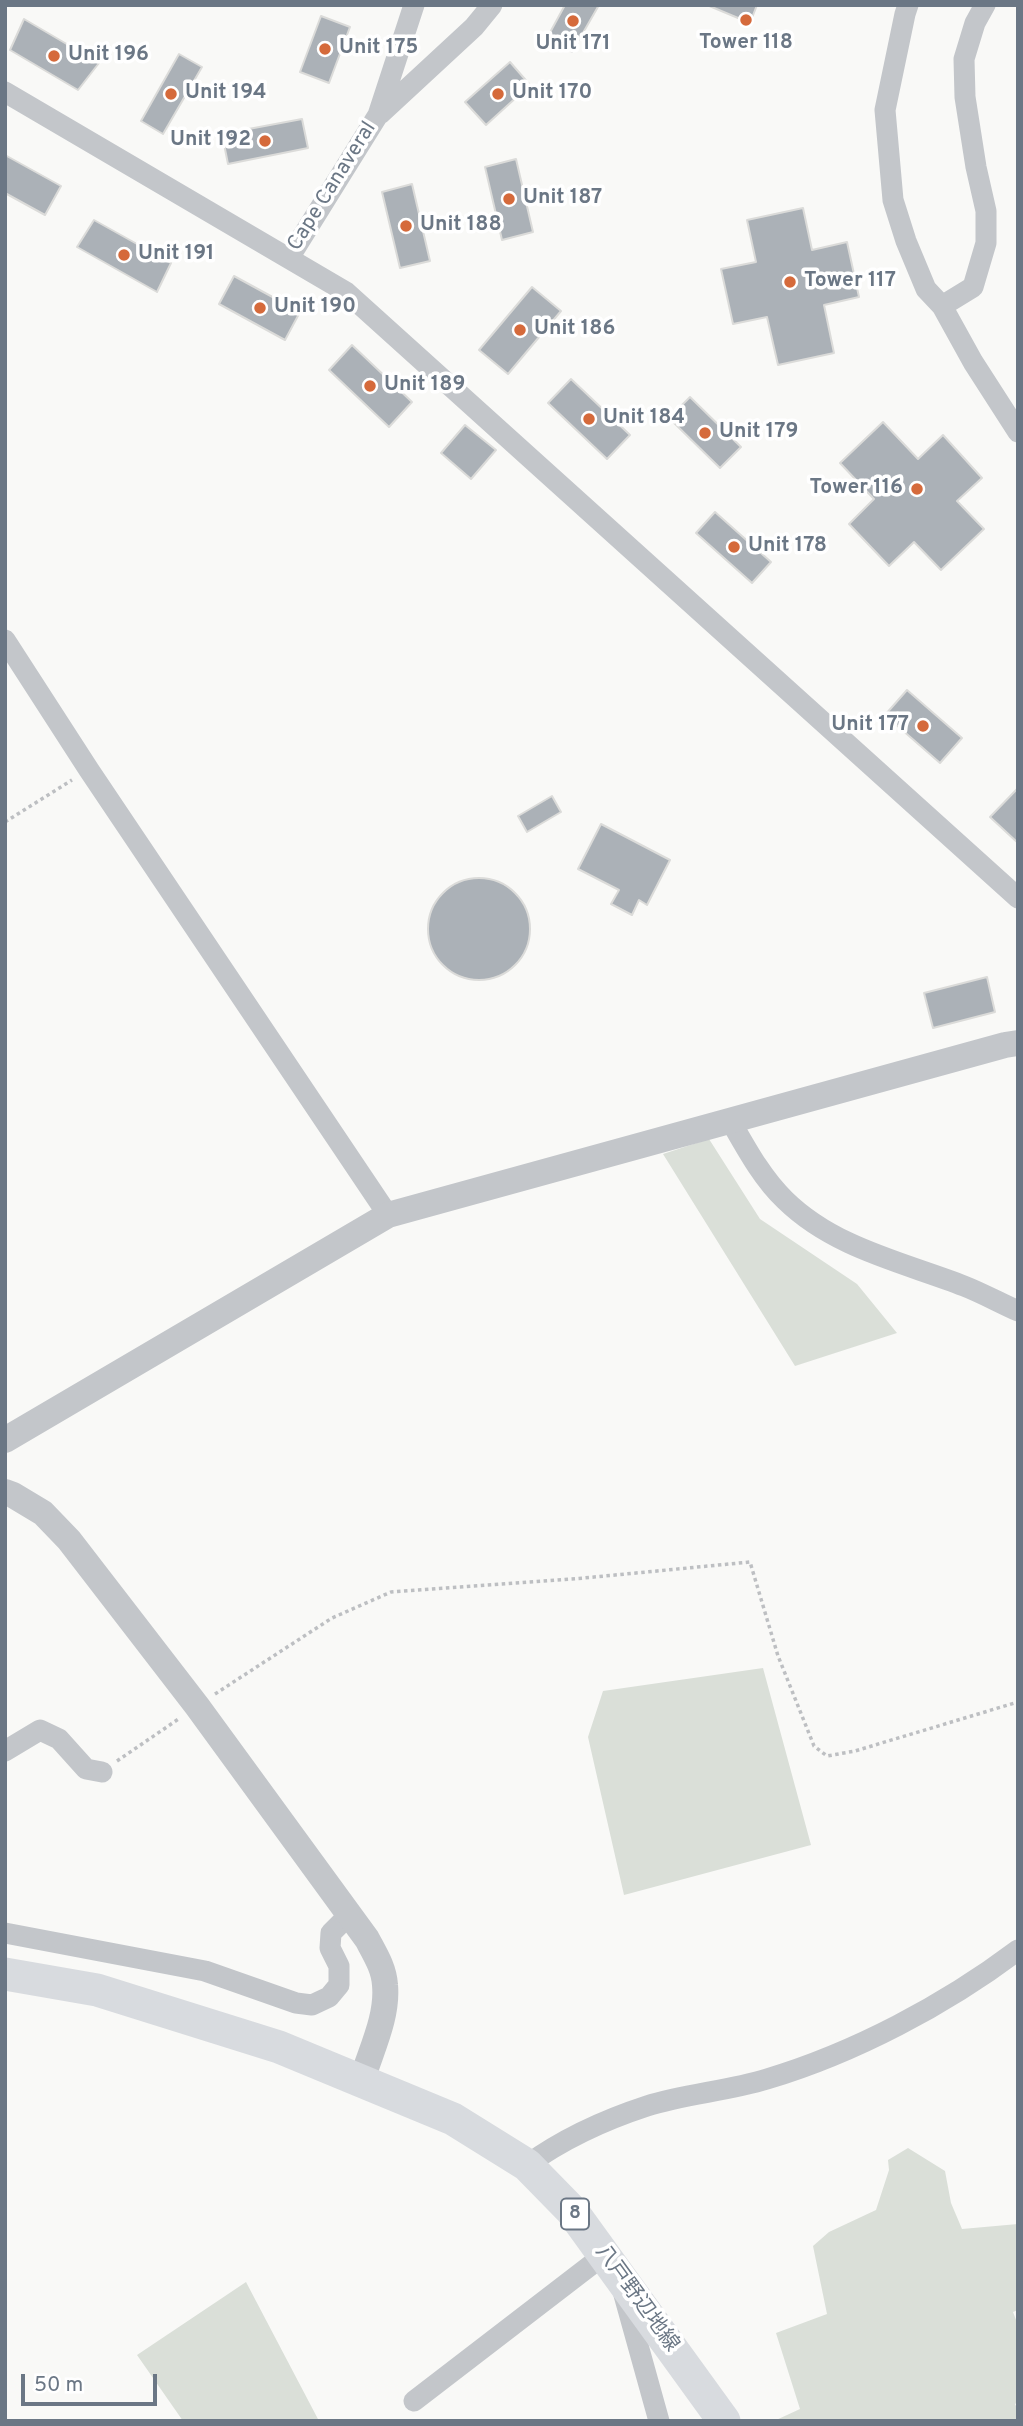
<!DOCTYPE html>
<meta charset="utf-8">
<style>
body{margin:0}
#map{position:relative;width:1023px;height:2426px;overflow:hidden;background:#f9f9f7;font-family:Overpass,sans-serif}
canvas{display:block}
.frame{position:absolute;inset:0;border:7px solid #6b7785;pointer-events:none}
.scale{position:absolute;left:21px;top:2374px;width:136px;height:32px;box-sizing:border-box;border:4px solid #6b7785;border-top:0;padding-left:9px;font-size:21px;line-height:24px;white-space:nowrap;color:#6b7785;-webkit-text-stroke:5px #fff;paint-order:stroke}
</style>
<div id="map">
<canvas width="1023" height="2426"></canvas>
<div class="frame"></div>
<div class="scale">50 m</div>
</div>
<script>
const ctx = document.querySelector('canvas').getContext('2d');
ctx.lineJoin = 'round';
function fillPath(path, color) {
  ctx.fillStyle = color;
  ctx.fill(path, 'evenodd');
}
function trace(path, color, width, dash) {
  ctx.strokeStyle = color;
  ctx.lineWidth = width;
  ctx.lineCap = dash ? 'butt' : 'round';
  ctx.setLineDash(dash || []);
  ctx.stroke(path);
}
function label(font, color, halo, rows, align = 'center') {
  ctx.font = font + ' Overpass,"Noto Sans JP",sans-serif';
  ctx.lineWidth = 7;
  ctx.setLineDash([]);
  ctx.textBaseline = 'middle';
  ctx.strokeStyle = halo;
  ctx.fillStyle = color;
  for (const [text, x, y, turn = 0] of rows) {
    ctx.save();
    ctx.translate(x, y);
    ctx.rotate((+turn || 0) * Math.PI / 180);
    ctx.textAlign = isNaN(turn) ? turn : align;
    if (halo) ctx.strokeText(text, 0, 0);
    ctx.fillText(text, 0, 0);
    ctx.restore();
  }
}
const green = new Path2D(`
 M709,1139l51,80 97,65 40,49 -102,33 -132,-212z
 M763,1668l48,177 -187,50 -36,-158 15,-46z
 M908,2148l37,23 6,32 11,26 56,-5v86l-5,2 5,13v77l-3,2 3,6v11h-244l26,-12 -24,-76 51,-19 -14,-68 16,-14 47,-22 13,-40 -1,-10z
 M246,2282l73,139h-136l-46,-66z`);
const building = new Path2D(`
 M565,5h34l-27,47 -25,-14z
 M707,5h50l-7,18z
 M321,16l29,11 -21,56 -29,-11z
 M24,19l75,44 -21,27 -68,-40z
 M179,54l23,13 -39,67 -22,-13z
 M510,62l20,23 -44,40 -21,-23z
 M302,119l6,29 -80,16 -6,-30z
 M5,155l56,31 -16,29 -40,-22z
 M516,159l17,73 -31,8 -17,-73z
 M412,184l18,77 -30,7 -18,-76z
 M803,208l9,42 35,-8 12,55 -35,8 10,48 -56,12 -11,-48 -34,7 -12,-55 35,-7 -9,-42z
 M94,220l77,43 -14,29 -80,-45z
 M234,276l66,36 -15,28 -66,-36z
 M532,287l29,24 -53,63 -29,-24z
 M352,345l60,57 -23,25 -60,-57z
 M571,379l59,56 -23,24 -59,-56z
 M690,397l51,50 -21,21 -51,-50z
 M883,422l35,37 25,-24 39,43 -25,23 27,28 -43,41 -27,-28 -25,24 -40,-42 25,-25 -34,-36z
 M465,425l31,25 -25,29 -30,-26z
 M715,512l56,50 -19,21 -56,-50z
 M907,690l55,48 -22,25 -55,-48z
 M1018,788v55l-28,-26z
 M552,796l9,16 -34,20 -9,-16z
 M601,824l69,36 -23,45 -8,-5 -7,15 -21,-11 8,-14 -41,-21z
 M428 929a51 51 0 1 1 102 0a51 51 0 1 1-102 0Z
 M987,977l8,35 -62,16 -9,-35z`);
const path = new Path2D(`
 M5,822l67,-42
 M215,1694l117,-76 59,-26 193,-14 166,-16 28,94 36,90 13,10 28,-5 163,-49
 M117,1761l63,-43`);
const minor = new Path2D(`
 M908,5l-3,9 -20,96 8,90 13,41 20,48 16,17 31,56 45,70
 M5,92l341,200 672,606
 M380,114l94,-87 18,-22
 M289,258l89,-143 36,-110
 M942,306l31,-19 13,-44v-32l-10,-44 -11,-70 -1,-38 11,-36 10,-18
 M5,640l84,130 299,445
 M730,1120c16,28 32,58 55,80 49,48 117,62 179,86 18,7 36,17 54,25
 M5,1751l35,-21 19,9 27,30 16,3
 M5,1933l200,38 91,32 16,2 17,-8 10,-12v-19l-9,-18 1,-15 19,-19
 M527,2165c36,-26 77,-45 120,-59 38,-12 81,-15 120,-27 87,-26 178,-74 251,-129
 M624,2295l35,126
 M414,2401l190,-146`);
const tertiary = new Path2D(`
 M5,1440l383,-225 617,-170 13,-2
 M5,1492l8,3 30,18 26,27 128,166 170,233c8,15 17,29 18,46 3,32 -14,65 -23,95`);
const primary = new Path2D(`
 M5,1974l92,16 182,57 174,72 74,46 45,46 152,210`);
const markers = [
 [746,20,7,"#d56a3b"],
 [573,21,7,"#d56a3b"],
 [325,49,7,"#d56a3b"],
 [54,56,7,"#d56a3b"],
 [171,94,7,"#d56a3b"],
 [498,94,7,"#d56a3b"],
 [265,141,7,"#d56a3b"],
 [509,199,7,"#d56a3b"],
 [406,226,7,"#d56a3b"],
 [124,255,7,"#d56a3b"],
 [790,282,7,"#d56a3b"],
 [260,308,7,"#d56a3b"],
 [520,330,7,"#d56a3b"],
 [370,386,7,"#d56a3b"],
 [589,419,7,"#d56a3b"],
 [705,433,7,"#d56a3b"],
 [917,489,7,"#d56a3b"],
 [734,547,7,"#d56a3b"],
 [923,726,7,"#d56a3b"]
];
const shields = [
 [575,2214,28]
];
const shieldNames = [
 ["8",575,2214]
];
const poiNames = [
 ["Tower 118",746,44,"center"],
 ["Unit 171",573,45,"center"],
 ["Unit 175",339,49],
 ["Unit 196",68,56],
 ["Unit 194",185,94],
 ["Unit 170",512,94],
 ["Unit 192",251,141,"right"],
 ["Unit 187",523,199],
 ["Unit 188",420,226],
 ["Unit 191",138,255],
 ["Tower 117",804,282],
 ["Unit 190",274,308],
 ["Unit 186",534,330],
 ["Unit 189",384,386],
 ["Unit 184",603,419],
 ["Unit 179",719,433],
 ["Tower 116",903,489,"right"],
 ["Unit 178",748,547],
 ["Unit 177",909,726,"right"]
];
const streetNames = [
 ["Cape Canaveral",333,187,-58],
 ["八戸野辺地線",636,2299,54]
];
fillPath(green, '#dadfd8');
fillPath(building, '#abb1b7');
trace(building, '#dbdbd9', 2);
trace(path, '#bdbfc2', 3.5, [3.5, 3.5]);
trace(minor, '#c3c6ca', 21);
trace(tertiary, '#c3c6ca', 26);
trace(primary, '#d8dbdf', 33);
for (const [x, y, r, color] of markers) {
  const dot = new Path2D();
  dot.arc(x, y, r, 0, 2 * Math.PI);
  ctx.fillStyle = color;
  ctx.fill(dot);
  trace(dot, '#fff', 2.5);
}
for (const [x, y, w] of shields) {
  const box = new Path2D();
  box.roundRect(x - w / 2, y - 15.5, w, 31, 5);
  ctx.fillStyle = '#fff';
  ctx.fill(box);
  trace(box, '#6b7785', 2);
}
label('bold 19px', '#6b7785', null, shieldNames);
label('bold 21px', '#6b7785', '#fff', poiNames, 'left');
label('21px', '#6b7785', '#fff', streetNames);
</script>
